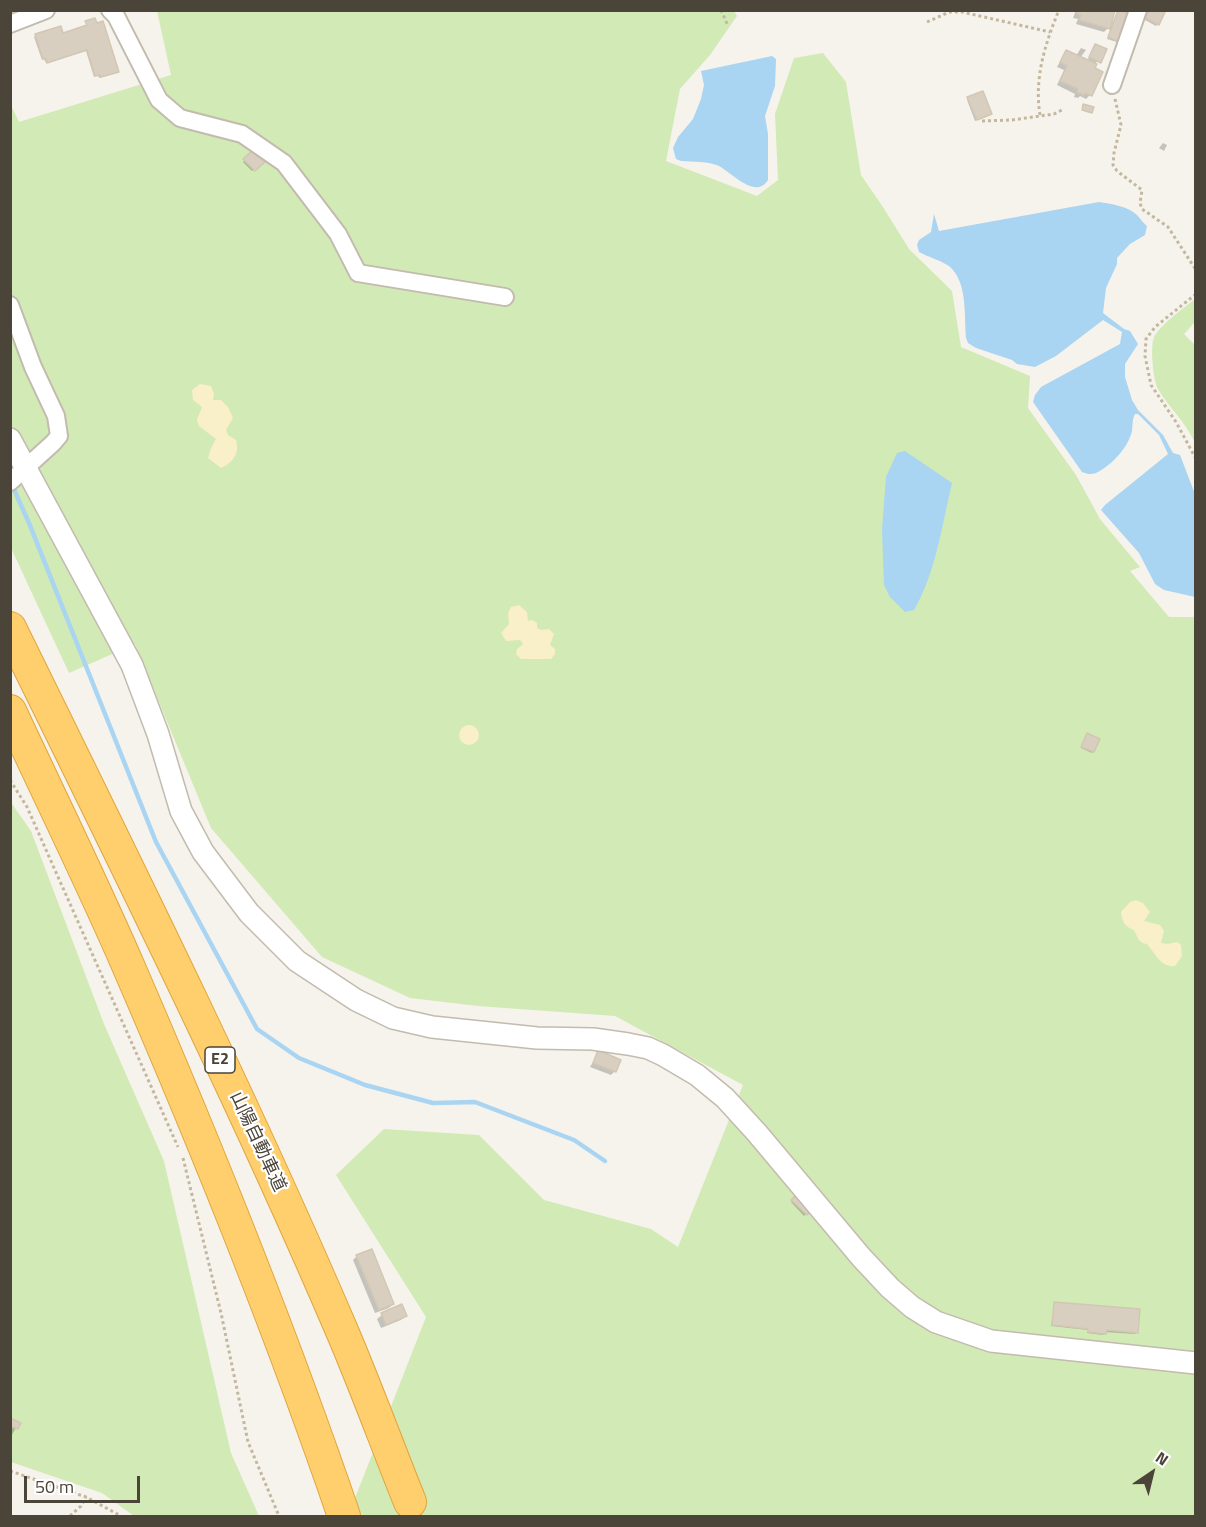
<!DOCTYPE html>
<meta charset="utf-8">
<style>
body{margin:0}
#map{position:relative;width:1206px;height:1527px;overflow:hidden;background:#f6f3ec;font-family:"Titillium Web",sans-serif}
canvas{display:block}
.frame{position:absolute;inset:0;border:12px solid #4b4439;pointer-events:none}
.north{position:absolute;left:1122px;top:1443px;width:60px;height:60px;-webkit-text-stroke:4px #fff;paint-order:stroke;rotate:35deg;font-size:16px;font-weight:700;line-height:24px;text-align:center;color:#4b4439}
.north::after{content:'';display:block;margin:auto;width:21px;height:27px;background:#4b4439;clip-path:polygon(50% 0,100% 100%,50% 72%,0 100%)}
.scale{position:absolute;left:24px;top:1476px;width:116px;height:27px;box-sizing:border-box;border:3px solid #4b4439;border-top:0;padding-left:8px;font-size:18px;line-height:21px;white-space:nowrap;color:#4b4439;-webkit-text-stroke:4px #fff;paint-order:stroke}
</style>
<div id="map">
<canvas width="1206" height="1527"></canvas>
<div class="frame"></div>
<div class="north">N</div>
<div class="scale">50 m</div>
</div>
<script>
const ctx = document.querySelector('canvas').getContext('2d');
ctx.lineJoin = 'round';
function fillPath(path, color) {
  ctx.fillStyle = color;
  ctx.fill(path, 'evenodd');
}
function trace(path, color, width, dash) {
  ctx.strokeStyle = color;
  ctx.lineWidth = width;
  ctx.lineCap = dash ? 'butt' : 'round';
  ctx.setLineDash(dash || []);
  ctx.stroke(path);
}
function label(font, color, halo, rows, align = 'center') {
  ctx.font = font + ' "Titillium Web","Noto Sans JP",sans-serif';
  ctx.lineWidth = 4.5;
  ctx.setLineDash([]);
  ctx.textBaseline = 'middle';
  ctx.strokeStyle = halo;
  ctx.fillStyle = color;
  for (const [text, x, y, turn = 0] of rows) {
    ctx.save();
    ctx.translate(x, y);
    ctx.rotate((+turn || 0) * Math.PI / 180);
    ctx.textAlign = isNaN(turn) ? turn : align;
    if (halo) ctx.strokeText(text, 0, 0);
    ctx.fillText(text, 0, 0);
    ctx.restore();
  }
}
const green = new Path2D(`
 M157,11h577l3,5 -27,39 -30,34 -14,72 91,35 21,-16 -3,-66 19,-56 29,-5 23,29 15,93 22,32 26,42 43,42 9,56 69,29 -2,32 48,67 24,44 40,48 -10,4 39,46h26v899h-847l78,-199 -90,-142 48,-46 95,6 65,65 107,29 27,18 65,-162 -128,-69 -137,-10 -68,-8 -88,-41 -111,-129 -76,-184 -66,29 -58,-125 -1,-445 9,19 152,-47z
 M1195,299v23l-11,12 11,11v98c-9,-21 -26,-35 -37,-54 -5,-9 -8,-43 -4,-52 6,-12 31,-30 41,-38z
 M10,801l21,30 73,193 60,137 67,292 28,63h-125l-32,-23 -91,-31z`);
const sand = new Path2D(`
 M200,384l11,2 3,8 -1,6h8l7,7 5,11 -7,12 2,5 8,5c4,13 -3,23 -15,28l-13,-10 3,-10 5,-9 -17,-13 -2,-6 5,-13 -9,-7 -1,-10z
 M519,605l8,7 1,9 4,-1 5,3v5l4,2 8,-1 5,5 -4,11 5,4v5l-4,5h-30l-5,-5 1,-5 6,-5 -3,-4 -14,1 -5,-8 8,-9 -1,-11 3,-6z
 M459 735a10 10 0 1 1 20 0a10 10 0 1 1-20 0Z
 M1136,900l7,3 7,9 -6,9 16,4 4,6 -3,12 7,1 9,-2 4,3 1,11 -7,10c-14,2 -20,-13 -28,-22 -9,-1 -9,-7 -13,-14 -9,-3 -12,-8 -13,-18l9,-10z`);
const water = new Path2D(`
 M772,56l4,3 -1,27 -10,30 3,18v46c-12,20 -36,-7 -49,-14 -10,-5 -27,-4 -38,-5l-5,-2 -3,-11 5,-11 15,-18 8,-20 3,-14 -3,-14z
 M1099,202c12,2 29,4 38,13 4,4 6,8 10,11l-2,9 -15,9 -13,14v6l-11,24 -3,25 21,16 6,2 8,13 -13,20v13l7,23 6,10 25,25 10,18 7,2 15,39v103l-31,-7 -9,-6 -16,-31 -38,-43 4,-5 63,-51 -9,-19 -21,-21h-3c-4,6 -1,16 -5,23 -5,14 -21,30 -34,36 -5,2 -9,1 -14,-1l-49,-70 2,-7 6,-8 79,-43 2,-12 -19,-12 -47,36 -21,11 -18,-3 -5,-4 -36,-12 -8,-5 -2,-5c-2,-22 2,-56 -17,-72 -9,-6 -21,-9 -30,-14l-2,-7 2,-5 12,-8 3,-18 5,17z
 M905,451l47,32c-10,42 -16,89 -38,127l-9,2 -15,-15 -6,-12 -2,-55 4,-53 11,-24z`);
const shadow = new Path2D(`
 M1076,10h38l-6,18 -4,4 -28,-8 2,-5 -5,-1z
 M1149,10l9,14 -2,2 -11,-6z
 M1117,12l3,31 -13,-4z
 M86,22l31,49 -1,2 -17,5 -1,-3 -4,2 -8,-26 -40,12 -2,-4 -2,1 -8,-23 2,-2h26l24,-8z
 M1095,45l5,17h-4l-3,7 -3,26 -4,4 -6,-3 -2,2 -4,-1 1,-3 -18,-9 7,-15 -7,-3 9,-16 10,5 5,-8 5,2 -6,8 7,3z
 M968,99l23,15 -16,7 -8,-21z
 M1163,143l4,2 -3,6 -5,-3z
 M253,152l10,10 -11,9 -9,-9z
 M1086,737l7,14 -1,2 -11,-5z
 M599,1052l16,19 -4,4 -21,-8z
 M797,1196l13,14 -6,6 -13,-14z
 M357,1256l36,48 -4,4 -14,5 -22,-53z
 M1055,1303l81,30 -1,1 -30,-2 -2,3 -16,-2 1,-3 -37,-4z
 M401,1306l4,10 -4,4 -20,8 -4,-9 5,-4z
 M11,1420l5,8 -6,10z`);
const stream = new Path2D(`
 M12,485l17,38 127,319 101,187 42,29 66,27 68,18 42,-1 99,38 31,21`);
const building = new Path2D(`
 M1078,10h37l-5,19 -31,-9 2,-5 -4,-1z
 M1118,10l15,4 -11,29 -14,-6z
 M1149,10h17l-7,15 -14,-7z
 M95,18l2,5 6,-2 16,51 -18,5 -1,-2 -5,1 -8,-26 -40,13 -1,-5 -3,1 -8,-25 26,-8 2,7 24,-8 -2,-4z
 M1095,44l12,5 -6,14 -12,-6z
 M1066,50l31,14 -2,4 8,4 -11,24 -7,-3 -1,2 -7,-3 1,-3 -18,-8 7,-15 -7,-4z
 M983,91l9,23 -15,6 -10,-23z
 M1083,104l11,3 -2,6 -10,-3z
 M253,150l12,12 -10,9 -12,-12z
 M1087,733l13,6 -6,13 -13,-5z
 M598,1050l23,10 -5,12 -23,-9z
 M797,1194l16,16 -6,5 -16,-15z
 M372,1249l22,55 -15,6 -23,-55z
 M1054,1302l86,7 -2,24 -31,-3 -1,4 -18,-2v-3l-36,-4z
 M402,1304l5,12 -21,9 -5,-12z
 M10,1418l11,5 -3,6 -8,-3z`);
const path = new Path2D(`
 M721,10l7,16
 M927,22l22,-10h13l88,20
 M1115,99l6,26 -7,28 -1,12 4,6 25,19 -2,13 2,6 26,18 28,43
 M1040,115c-6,-37 5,-71 19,-105
 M982,121l30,-1 42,-6 8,-4
 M1196,294l-41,33 -9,12 -1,17 6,29 25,37 20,37
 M10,780l17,27 151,340
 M183,1158l38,155 27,129 31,74
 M10,1471l76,26 35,19
 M70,1516l11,-10 5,-9`);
const minor = new Path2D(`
 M110,10l6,6 43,84 21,18 62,16 42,29 54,71 20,39 147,24
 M10,24l36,-14
 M1112,85l26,-75
 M10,305l23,62 23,49 3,20 -6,7 -43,39`);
const tertiary = new Path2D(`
 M10,439l122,226 26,69 23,77 22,41 46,61 48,48 59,39 37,18 39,9 105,11 56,1 35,5 20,4 15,7 34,20 28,23 32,35 104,124 29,31 22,19 24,15 55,19 205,22`);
const motorway = new Path2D(`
 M10,628c114,232 230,465 332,703 24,56 45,114 68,171
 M10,711c39,84 80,167 117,252 79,182 153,366 217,553`);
const shields = [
 [220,1060,30]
];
const shieldNames = [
 ["E2",220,1060]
];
const streetNames = [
 ["山陽自動車道",257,1142,65]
];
fillPath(green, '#d2eab5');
fillPath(sand, '#f9efc9');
fillPath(water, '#a9d4f2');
fillPath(shadow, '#0003');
trace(stream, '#a9d4f2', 4.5);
fillPath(building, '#d8cfc1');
trace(building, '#d3c7b4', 1.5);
trace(minor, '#c2bbae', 20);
trace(tertiary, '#c2bbae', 24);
trace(motorway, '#e0a43c', 34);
trace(path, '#c4b79f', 3, [3, 3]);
trace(minor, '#fff', 16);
trace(tertiary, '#fff', 21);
trace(motorway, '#ffcf6e', 32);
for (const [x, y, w] of shields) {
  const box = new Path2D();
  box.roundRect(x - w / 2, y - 13, w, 26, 4.5);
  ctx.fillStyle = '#fff';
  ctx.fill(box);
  trace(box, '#4b4439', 1.5);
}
label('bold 16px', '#4b4439', null, shieldNames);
label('18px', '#4b4439', '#fff', streetNames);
</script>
